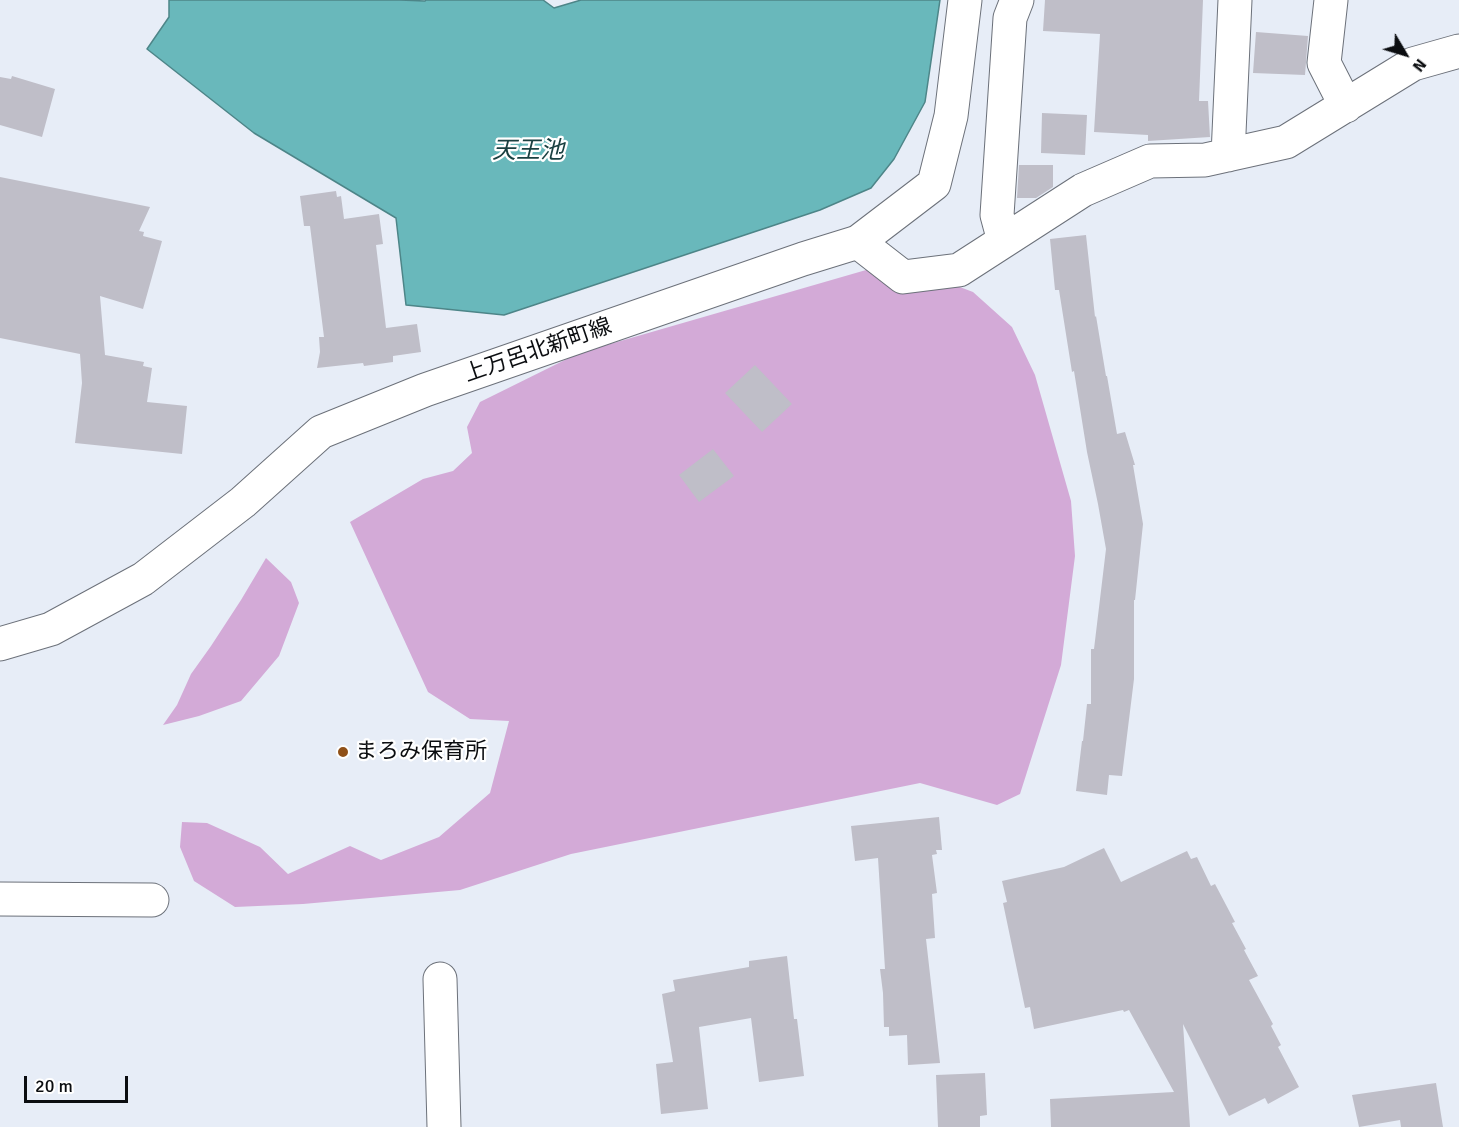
<!DOCTYPE html>
<meta charset="utf-8">
<style>
body{margin:0}
#map{position:relative;width:1459px;height:1127px;overflow:hidden;background:#e7edf7;font-family:Signika,sans-serif}
canvas{display:block}
.north{position:absolute;left:1375px;top:24px;width:60px;height:60px;-webkit-text-stroke:4px #fff;paint-order:stroke;rotate:128deg;font-size:16px;font-weight:700;line-height:24px;text-align:center;color:#0b0d10}
.north::after{content:'';display:block;margin:auto;width:21px;height:27px;background:#0b0d10;clip-path:polygon(50% 0,100% 100%,50% 72%,0 100%)}
.scale{position:absolute;left:24px;top:1076px;width:104px;height:27px;box-sizing:border-box;border:3px solid #0b0d10;border-top:0;padding-left:8px;font-size:18px;line-height:21px;white-space:nowrap;color:#0b0d10;-webkit-text-stroke:4px #fff;paint-order:stroke}
</style>
<div id="map">
<canvas width="1459" height="1127"></canvas>
<div class="north">N</div>
<div class="scale">20 m</div>
</div>
<script>
const ctx = document.querySelector('canvas').getContext('2d');
ctx.lineJoin = 'round';
function fillPath(path, color) {
  ctx.fillStyle = color;
  ctx.fill(path, 'evenodd');
}
function trace(path, color, width, dash) {
  ctx.strokeStyle = color;
  ctx.lineWidth = width;
  ctx.lineCap = dash ? 'butt' : 'round';
  ctx.setLineDash(dash || []);
  ctx.stroke(path);
}
function label(font, color, halo, rows, align = 'center') {
  ctx.font = font + ' Signika,"Noto Sans JP",sans-serif';
  ctx.lineWidth = 4.5;
  ctx.setLineDash([]);
  ctx.textBaseline = 'middle';
  ctx.strokeStyle = halo;
  ctx.fillStyle = color;
  for (const [text, x, y, turn = 0] of rows) {
    ctx.save();
    ctx.translate(x, y);
    ctx.rotate((+turn || 0) * Math.PI / 180);
    ctx.textAlign = isNaN(turn) ? turn : align;
    if (halo) ctx.strokeText(text, 0, 0);
    ctx.fillText(text, 0, 0);
    ctx.restore();
  }
}
const forest = new Path2D(`
 M873,268l47,4 53,20 39,35 23,48 36,126 4,55 -14,109 -41,129 -23,11 -77,-22 -349,71 -111,36 -157,14 -68,3 -41,-26 -14,-34 2,-25 25,1 53,24 28,27 62,-28 31,14 58,-23 51,-44 19,-72 -39,-2 -42,-27 -78,-170 73,-43 30,-8 19,-18 -5,-26 13,-25 99,-49z
 M266,558l25,24 8,21 -20,53 -38,45 -42,15 -36,9 14,-20 14,-31 20,-28 30,-46z`);
const water = new Path2D(`
 M169,0h231l25,1 1,-1h117l11,8 27,-8h359l-15,102 -31,57 -23,29 -51,22 -316,105 -98,-10 -10,-87 -142,-85 -107,-84 22,-32z`);
const building = new Path2D(`
 M1045,0h158l-4,101h9l2,36 -62,4v-6l-54,-3 6,-98 -57,-3z
 M1256,32l52,4 -3,39 -52,-2z
 M12,76l43,13 -13,48 -42,-12v-48l11,2z
 M1042,113l45,2 -2,40 -44,-2z
 M1019,165h34v22l-17,11h-19z
 M0,177l150,30 -11,24 5,1 -1,4 19,5 -19,68 -43,-13 5,59 39,7 -1,4 9,2 -5,34 40,4 -5,48 -107,-11 7,-60 -2,-29 -80,-16z
 M336,191l1,6 4,-1 3,23 35,-5 4,30 -7,1 10,83 31,-4 4,28 -28,4v6l-29,4 -1,-3 -46,5 3,-16 -1,-15h5l-14,-111h-6l-4,-30z
 M1086,235l9,82 1,-1 10,60h1l10,58 8,-2 10,33h-2l10,59 -8,76h-1v79l-12,97 -13,-1 -2,20 -31,-4 6,-50h1l4,-37h4v-55h3l12,-100 -8,-45 -11,-52 -13,-81 -2,1 -13,-82h-4l-5,-51z
 M755,365l37,39 -30,28 -37,-39z
 M713,449l21,27 -35,26 -20,-27z
 M939,817l3,33h-6l1,4 -5,1 5,38 -5,1 3,44 -9,1 14,124 -32,2 -1,-30 -18,1v-9h-5l-1,-34 -3,-24h5l-7,-111 -23,3 -4,-35z
 M1104,848l17,34 66,-31 4,8 6,-2 14,29 4,-2 20,38 -3,1 14,26 -2,1 14,26 -9,4 24,44 -2,2 10,19 -3,2 21,40 -31,17 -3,-6 -36,18 -46,-92 7,103h-139l-1,-28 124,-7 -45,-82 -5,2 -1,-2 -89,19 -4,-22 -5,1 -22,-105 4,-1 -5,-21 62,-14z
 M787,956l7,63h3l7,57 -45,6 -8,-64 -52,9 9,82 -47,5 -5,-50 17,-2 -11,-68 13,-3 -2,-11 76,-13v-6z
 M985,1073l2,42 -7,1v11h-42l-2,-52z
 M1436,1083l7,44h-42l-1,-7 -41,7 -7,-32z`);
const minor = new Path2D(`
 M1331,0l-7,63 22,43
 M1228,155l7,-155
 M1004,241l-7,-26 13,-197 7,-18
 M858,242l45,35 56,-7 124,-80 67,-29 55,-1 81,-18 127,-78 46,-13
 M0,899l152,1
 M440,979l4,148`);
const major = new Path2D(`
 M0,644l51,-15 92,-50 100,-77 78,-70 104,-42 378,-131 55,-17 76,-58 17,-68 14,-116`);
const markers = [
 [343,752,6,"#8f5018"]
];
const streetNames = [
 ["上万呂北新町線",538,351,-19]
];
const poiNames = [
 ["まろみ保育所",355,752]
];
const waterNames = [
 ["天王池",528,152]
];
fillPath(forest, '#d3aad7');
fillPath(water, '#69b8bb');
trace(water, '#4d8588', 1.5);
fillPath(building, '#bfbec8');
trace(minor, '#6c717a', 35);
trace(major, '#6c717a', 35);
trace(minor, '#fff', 33);
trace(major, '#fff', 33);
for (const [x, y, r, color] of markers) {
  const dot = new Path2D();
  dot.arc(x, y, r, 0, 2 * Math.PI);
  ctx.fillStyle = color;
  ctx.fill(dot);
  trace(dot, '#fff', 2);
}
label('22px', '#0b0d10', '#fff', streetNames);
label('22px', '#0b0d10', '#fff', poiNames, 'left');
label('italic 24px', '#1a4041', '#fff', waterNames);
</script>
